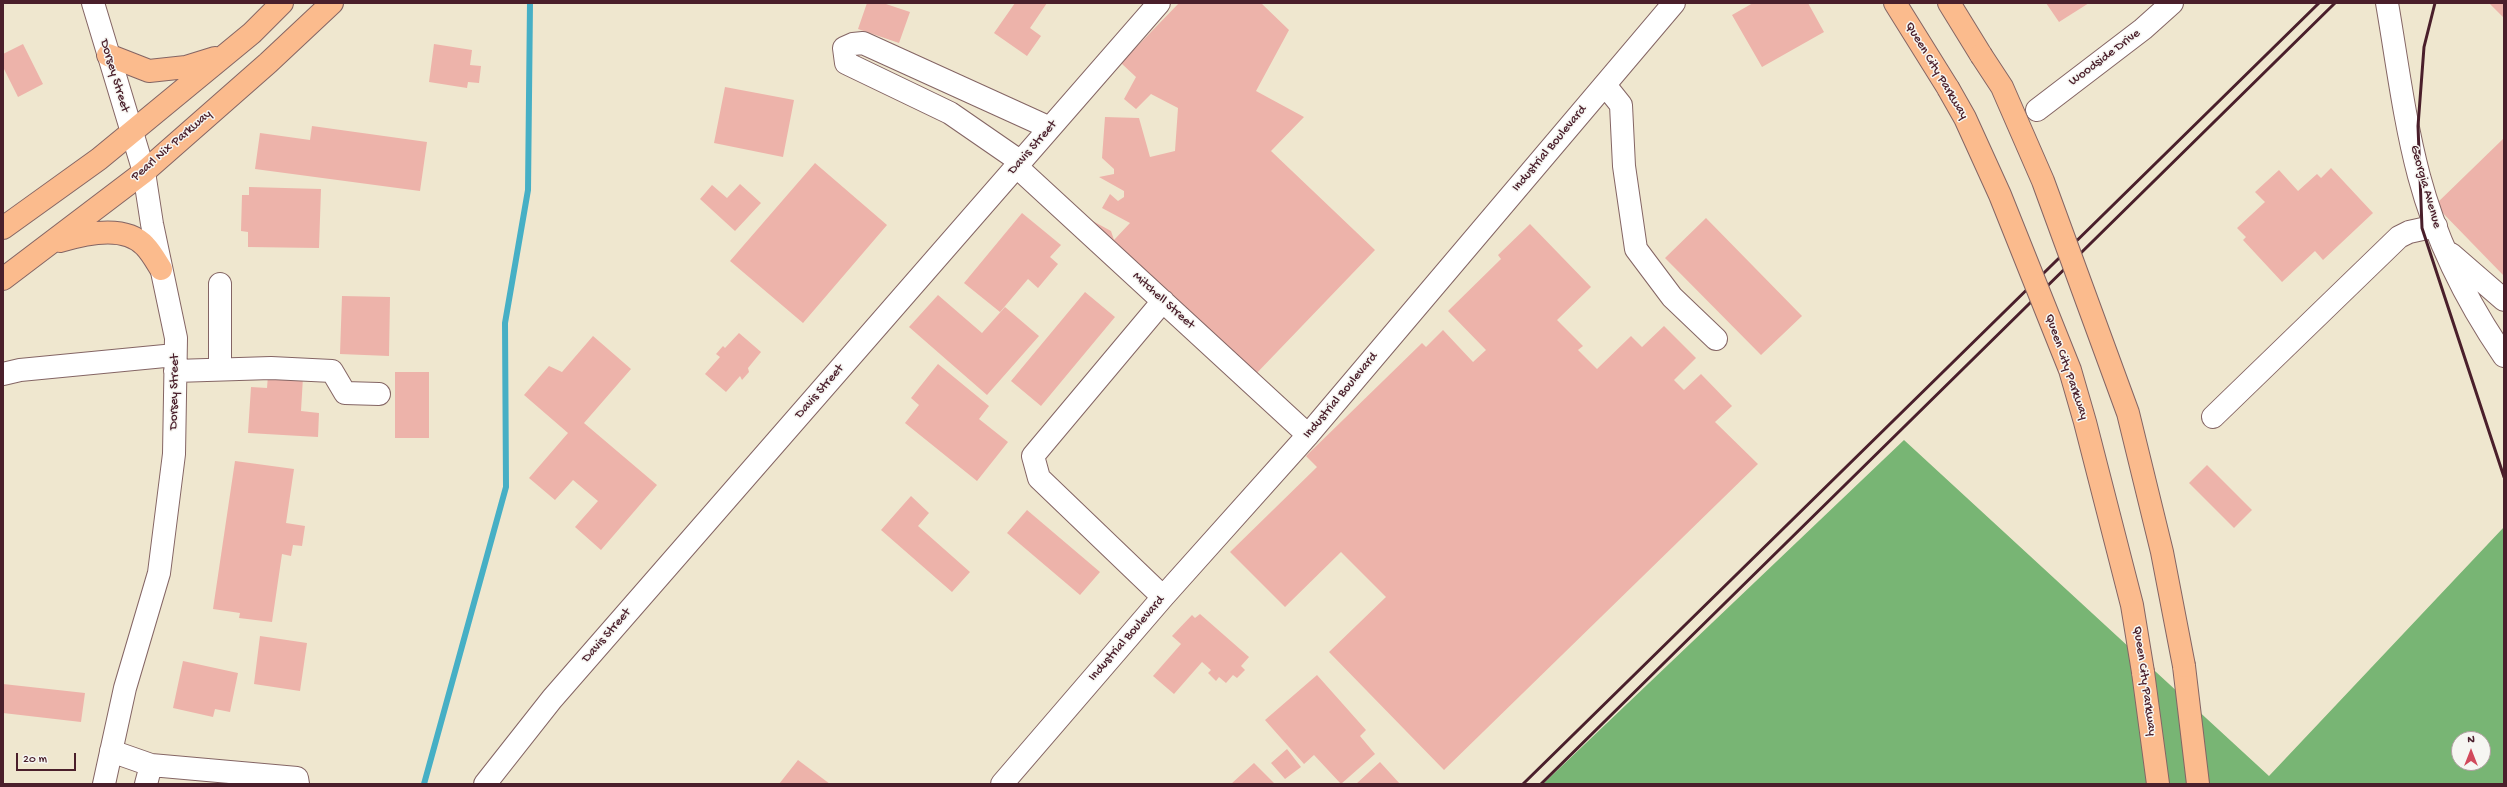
<!DOCTYPE html>
<style>
body{margin:0}
#map{position:relative;width:2507px;height:787px;overflow:hidden;background:#efe7cf;font-family:"Gochi Hand",sans-serif}
canvas{display:block}
.frame{position:absolute;inset:0;border:4px solid #4a1f2b;pointer-events:none}
.north{position:absolute;left:2451px;top:731px;width:40px;height:40px;box-sizing:border-box;background:#f6f6f2;border:1px solid #b1a0a2;border-radius:50%;rotate:0deg;font-size:11px;font-weight:700;line-height:16px;text-align:center;color:#4a1f2b}
.north::after{content:'';display:block;margin:auto;width:14px;height:18px;background:#d1495b;clip-path:polygon(50% 0,100% 100%,50% 72%,0 100%)}
.scale{position:absolute;left:16px;top:753px;width:60px;height:18px;box-sizing:border-box;border:2px solid #4a1f2b;border-top:0;padding-left:5px;font-size:12px;line-height:14px;white-space:nowrap;color:#4a1f2b;-webkit-text-stroke:3px #f6f6f2;paint-order:stroke}
</style>
<div id="map">
<canvas width="2507" height="787"></canvas>
<div class="frame"></div>
<div class="north">N</div>
<div class="scale">20 m</div>
</div>
<script>
const ctx = document.querySelector('canvas').getContext('2d');
ctx.lineJoin = 'round';
function fillPath(path, color) {
  ctx.fillStyle = color;
  ctx.fill(path, 'evenodd');
}
function trace(path, color, width, dash) {
  ctx.strokeStyle = color;
  ctx.lineWidth = width;
  ctx.lineCap = dash ? 'butt' : 'round';
  ctx.setLineDash(dash || []);
  ctx.stroke(path);
}
function label(font, color, halo, rows, align = 'center') {
  ctx.font = font + ' "Gochi Hand",sans-serif';
  ctx.lineWidth = 3;
  ctx.setLineDash([]);
  ctx.textBaseline = 'middle';
  ctx.strokeStyle = halo;
  ctx.fillStyle = color;
  for (const [text, x, y, turn = 0] of rows) {
    ctx.save();
    ctx.translate(x, y);
    ctx.rotate((+turn || 0) * Math.PI / 180);
    ctx.textAlign = isNaN(turn) ? turn : align;
    if (halo) ctx.strokeText(text, 0, 0);
    ctx.fillText(text, 0, 0);
    ctx.restore();
  }
}
const forest = new Path2D(`
 M1904,440l365,336 235,-249v257h-961zM2459,739h24v24h-24z`);
const stream = new Path2D(`
 M424,784l82,-297 -1,-164 23,-133 2,-187`);
const building = new Path2D(`
 M867,3h16l27,9 -11,31 -41,-14z
 M1015,3h32l-17,25 11,8 -14,20 -33,-23z
 M1179,3h82l28,27 -33,61 48,26 -33,34 104,99 -122,127 -164,-158 22,12 3,9 16,-17 -28,-15 8,-14 8,7 6,-4v-6l-25,-14 15,-3v-5l-12,-11 3,-41 34,1 11,39 25,-6 3,-43 -27,-14 -15,15 -12,-10 12,-22 -15,-14z
 M1753,3h55l16,29 -62,35 -30,-52z
 M2046,3h43l-30,19z
 M2489,3h15v15z
 M23,44l20,40 -25,13 -15,-30v-13z
 M434,44l38,6 -2,15 11,1 -2,17 -11,-1 -1,6 -38,-6z
 M725,87l69,13 -11,57 -69,-14z
 M312,126l115,16 -7,49 -165,-22 5,-36 50,7z
 M2504,138v138l-69,-71z
 M815,163l72,62 -84,98 -73,-62z
 M2331,168l42,45 -50,47 -8,-9 -33,31 -39,-42 3,-3 -9,-9 28,-26 -10,-10 24,-22 19,21 19,-17 4,4z
 M740,184l21,19 -26,28 -35,-32 12,-14 15,13z
 M249,187l72,2 -2,59 -71,-1v-15l-7,-1 1,-36h7z
 M1022,213l39,32 -11,12 8,7 -20,24 -10,-9 -28,33 -36,-29z
 M1706,218l96,98 -41,39 -96,-97z
 M1530,224l61,63 -34,33 26,26 -5,4 19,19 34,-33 11,11 22,-21 32,32 -22,22 10,10 17,-16 31,32 -17,16 43,42 -314,306 -115,-118 57,-55 -45,-45 -56,55 -55,-55 87,-85 -11,-11 116,-113 4,4 17,-17 30,32 13,-12 -38,-39 53,-52 -3,-4z
 M1085,292l30,25 -74,89 -30,-25z
 M938,295l44,38 23,-26 34,29 -52,59 -78,-68z
 M342,296l48,1 -1,59 -49,-2z
 M739,333l22,19 -13,16 1,4 -7,8 -2,-4 -14,16 -21,-18 15,-17 -4,-3 7,-8 2,2z
 M593,336l38,33 -47,54 73,62 -56,65 -26,-23 23,-26 -25,-21 -18,20 -26,-22 39,-45 -44,-38 25,-29 13,6z
 M938,364l51,42 -10,13 29,23 -31,39 -72,-58 14,-18 -8,-7z
 M395,372h34v66h-34z
 M268,375l35,2 -2,34 18,2 -1,24 -70,-4 3,-46 16,1z
 M235,461l59,8 -8,54 19,3 -3,20 -9,-1 -2,11 -9,-2 -10,68 -33,-4 1,-5 -27,-4z
 M2207,465l45,45 -18,18 -45,-45z
 M911,496l18,17 -11,13 52,46 -18,20 -71,-62z
 M1027,510l73,62 -20,23 -73,-62z
 M1200,614l49,43 -8,9 4,4 -8,8 -4,-3 -7,8 -7,-6 -3,4 -8,-8 3,-3 -9,-8 -28,32 -21,-18 28,-32 -9,-8 20,-21 3,3z
 M260,636l47,7 -7,48 -46,-7z
 M183,661l55,12 -8,39 -15,-3 -2,8 -40,-9z
 M1317,675l49,55 -6,6 15,18 -34,30 -27,-29 -10,9 -39,-44z
 M3,684l82,9 -4,29 -78,-9z
 M1287,749l14,18 -16,12 -14,-16z
 M798,760l32,24h-51z
 M1380,762l20,22h-44z
 M1254,763l21,21h-44z`);
const minor = new Path2D(`
 M93,3l51,169 8,52 24,114 -2,116 -15,119 -34,115 -21,96
 M2387,3c10,58 17,116 32,173 17,64 48,126 85,180
 M1605,85l16,20 3,61 12,83 36,48 44,42
 M2037,110l106,-81 29,-26
 M1021,162l-71,-49 -104,-50 -2,-15 9,-4 10,-1 187,85
 M1017,167l291,268
 M2451,254l53,46
 M1163,301l-130,155 6,22 124,119
 M220,369v-85
 M175,371l96,-3 61,3 13,22 34,1
 M3,374l17,-4 155,-15
 M2213,417l186,-180 10,-5 27,-6
 M111,751l40,14 -5,19
 M151,765l146,13 1,6
 M485,784l67,-85 607,-696
 M1002,784l161,-187 145,-162 366,-432`);
const major = new Path2D(`
 M1895,3l53,85
 M1949,3l32,52
 M108,55l41,16 37,-4 29,-9
 M3,228l96,-69 153,-126 30,-30
 M60,241c23,-7 65,-17 85,5 6,6 11,15 16,23
 M3,279l141,-107 124,-109 64,-60
 M2184,666l14,118
 M2143,672l15,112`);
const rail = new Path2D(`
 M2435,3l-11,44 -6,79 4,102 82,249
 M1523,784l796,-781
 M1541,784l794,-781`);
const majorBridge = new Path2D(`
 M1981,55l21,32 41,94 85,232 34,139 22,114
 M1948,88l17,30 35,77 70,175 15,52 47,183 11,67`);
const streetNames = [
 ["Woodside Drive",2105,58,-37],
 ["Queen City Parkway",1936,71,59],
 ["Dorsey Street",114,76,73],
 ["Pearl Nix Parkway",172,146,-41],
 ["Davis Street",1033,148,-49],
 ["Industrial Boulevard",1550,149,-50],
 ["Georgia Avenue",2425,187,74],
 ["Mitchell Street",1163,301,42],
 ["Queen City Parkway",2066,367,71],
 ["Dorsey Street",175,392,-89],
 ["Davis Street",820,392,-49],
 ["Industrial Boulevard",1341,396,-50],
 ["Davis Street",607,636,-49],
 ["Industrial Boulevard",1127,639,-49],
 ["Queen City Parkway",2144,681,82]
];
fillPath(forest, '#78b574');
trace(stream, '#46afc5', 6);
fillPath(building, '#edb3aa');
trace(minor, '#846564', 24);
trace(major, '#846564', 24);
trace(minor, '#fff', 22);
trace(major, '#fbbb8d', 22);
trace(rail, '#4a1f2b', 3);
trace(majorBridge, '#846564', 24, []);
trace(majorBridge, '#fbbb8d', 22);
label('13px', '#4a1f2b', '#f6f6f2', streetNames);
</script>
